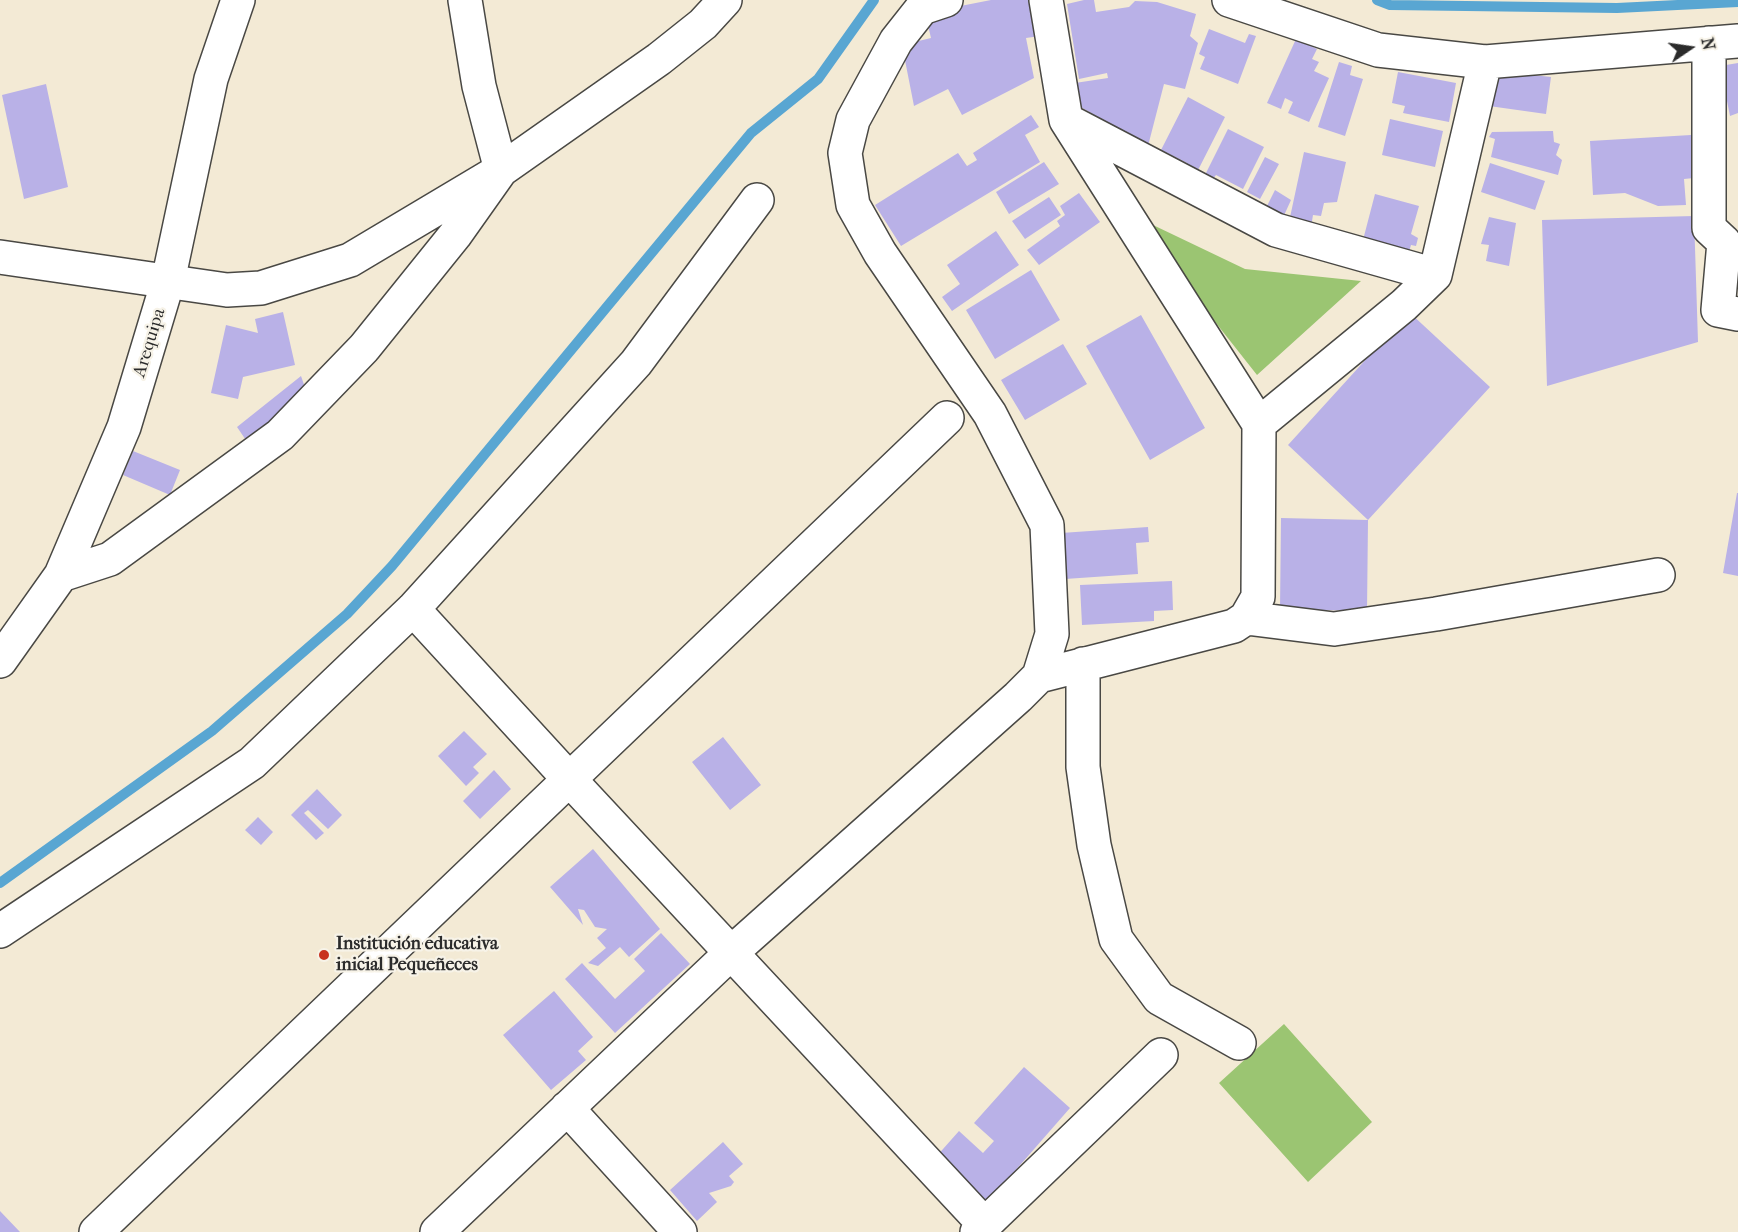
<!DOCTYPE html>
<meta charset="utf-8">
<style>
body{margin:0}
#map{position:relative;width:1738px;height:1232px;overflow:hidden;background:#f3ead5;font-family:"IM FELL French Canon",serif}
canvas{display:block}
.north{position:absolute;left:1660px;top:18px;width:60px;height:60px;-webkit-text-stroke:4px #f7f3e8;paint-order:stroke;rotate:77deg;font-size:16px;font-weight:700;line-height:24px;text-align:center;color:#2b2b2b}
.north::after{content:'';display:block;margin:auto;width:21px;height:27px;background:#2b2b2b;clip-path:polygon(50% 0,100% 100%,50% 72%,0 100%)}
</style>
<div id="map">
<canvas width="1738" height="1232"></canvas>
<div class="north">N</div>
</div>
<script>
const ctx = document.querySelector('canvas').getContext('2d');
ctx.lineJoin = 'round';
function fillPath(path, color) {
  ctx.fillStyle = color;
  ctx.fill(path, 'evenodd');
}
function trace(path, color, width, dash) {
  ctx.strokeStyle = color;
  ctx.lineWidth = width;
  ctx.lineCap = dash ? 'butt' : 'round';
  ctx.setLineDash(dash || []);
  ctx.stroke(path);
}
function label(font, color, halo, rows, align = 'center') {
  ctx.font = font + ' "IM FELL French Canon",serif';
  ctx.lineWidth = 4.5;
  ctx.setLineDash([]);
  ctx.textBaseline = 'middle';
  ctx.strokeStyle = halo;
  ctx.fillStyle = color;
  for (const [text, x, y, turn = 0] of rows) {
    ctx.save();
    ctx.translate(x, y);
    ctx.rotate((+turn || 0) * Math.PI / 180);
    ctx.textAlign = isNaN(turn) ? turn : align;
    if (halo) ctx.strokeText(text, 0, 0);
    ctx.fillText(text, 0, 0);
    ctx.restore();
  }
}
const green = new Path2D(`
 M1130,214l115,55 116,12 -104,94z
 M1284,1024l88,98 -64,60 -89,-99z`);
const stream = new Path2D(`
 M1377,0l13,5 227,3 121,-6
 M0,883l212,-152 135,-117 45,-48 359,-433 67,-54 56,-79`);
const building = new Path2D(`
 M991,0h42l7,36 -14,2 8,40 -72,37 -14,-26 -34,17 -12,-61 29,-7 -6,-25z
 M1084,0h10l2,12 33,-5 6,-6 22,1 39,12 -6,22 8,7 -13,46 -21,-5 -16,62 -69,-40 -4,-23 33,-5 -1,-5 -28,6 -12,-75z
 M1209,29l36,14 4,-9 7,2 -18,48 -38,-15 5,-12 -6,-3z
 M1296,39l21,10 -5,10 7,3 -5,9 15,7 -20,44 -21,-9 5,-11 -8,-4 -4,11 -14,-6z
 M1339,62l13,4 -2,9 13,4 -18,57 -27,-9z
 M1738,63v50l-8,3 -10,-50z
 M1497,71l54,6 -5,37 -57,-8z
 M1398,72l58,11 -7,39 -46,-9 2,-7 -13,-3z
 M46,84l22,103 -44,12 -22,-104z
 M1188,97l37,20 -32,63 -12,-6 6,-11 -26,-13z
 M1031,115l8,12 -14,8 15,27 -139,84 -26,-41 83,-52 9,13 10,-6 -4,-7z
 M1390,119l53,12 -8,36 -53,-12z
 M1228,129l36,18 -21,42 -27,-14 -8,10 -6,-4z
 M1553,131l1,11 6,2 -4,11 6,5 -4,15 -67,-18 4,-18 -6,-2 3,-5z
 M1691,135l3,43 -10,1 2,26 -28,1 -33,-13 -32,2 -3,-54z
 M1304,152l42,10 -9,40 -13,1 -3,13 -8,-1 -2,12 -22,-5z
 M1265,157l14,7 -19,35 -13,-7z
 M1044,162l15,22 -50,30 -13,-22z
 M1490,163l55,18 -10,29 -54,-18z
 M1275,190l16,10 -10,22 -17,-10z
 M1079,193l21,29 -61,43 -12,-15 33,-24 -3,-5 8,-6 -5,-9z
 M1375,194l44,12 -8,28 7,4 -2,8 -5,-1 -2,7 -46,-12z
 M1049,197l12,18 -36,24 -13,-18z
 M1694,216l4,126 -151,44 -5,-166z
 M1489,217l27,6 -7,43 -23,-5 3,-16 -8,-1z
 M996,231l23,34 -67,46 -10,-14 18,-13 -13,-19z
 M1031,270l29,50 -65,39 -29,-49z
 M283,312l12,53 -52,12 -5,22 -27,-6 15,-68 32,8 -3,-14z
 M1409,312l81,75 -122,133 -80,-75z
 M1141,315l64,113 -55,32 -64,-114z
 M1063,344l24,40 -62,36 -24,-40z
 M301,376l8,23 -57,50 -15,-22z
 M133,451l47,19 -10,25 -47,-20z
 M1737,493h1v83l-15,-3z
 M1281,518l87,2 -1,91 -87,-2z
 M1148,527l1,15 -13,1 2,31 -73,5 -4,-46z
 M1172,581l1,29 -19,1v10l-72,4 -2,-40z
 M464,731l23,23 -14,13 6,6 -13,13 -28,-30z
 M723,737l38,48 -31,25 -38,-48z
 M494,770l17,19 -31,30 -17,-18z
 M317,789l25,26 -14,14 -20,-19 -4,3 20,20 -8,7 -25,-25z
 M258,817l15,15 -12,13 -16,-15z
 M593,849l67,80 -31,28 -9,-10 -22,19 -10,-3 18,-15 -9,-10 10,-9 -12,-2 -11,-17 -6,-1 5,16 -33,-38z
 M661,933l29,31 -75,69 -50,-54 17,-16 33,36 30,-28 -11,-12z
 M554,991l39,46 -15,14 8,9 -35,30 -48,-55z
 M1024,1067l46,41 -84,96 -51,-46 24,-27 24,22 11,-12 -20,-18z
 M723,1142l20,22 -14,12 5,6 -3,4 -22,7 8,9 -20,19 -27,-31z
 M0,1211l20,21h-20z`);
const minor = new Path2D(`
 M1229,0l149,50 107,12 253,-21
 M1709,43v185l15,14
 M1068,121l208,109 159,45
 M1724,242l-6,68 20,4
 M0,257l227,33 34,-2 89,-28 151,-90 158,-111 44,-35 22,-24
 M1259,424l145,-119 31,-30 50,-213
 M61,575l49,-16 170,-124 84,-87 91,-113 46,-65 -22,-84 -14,-86
 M413,609l156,170 416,446
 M1246,618l88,11 102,-15 222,-39
 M0,661l61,-86 63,-148 44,-146 43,-202 27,-79
 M1083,664v103l11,78 22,94 43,59 80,45
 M1039,676l195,-50 12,-8 12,-21 1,-173 -193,-304 -20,-120
 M0,931l252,-168 161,-154 223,-246 121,-163
 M567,1108l113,124
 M96,1232l851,-814
 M437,1232l295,-280 286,-255 21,-21 13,-42 -5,-109 -57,-111 -110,-161 -27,-48 -8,-52 8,-33 43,-79 26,-33 24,-8
 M977,1232l184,-177`);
const markers = [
 [324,955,6,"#c8321e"]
];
const streetNames = [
 ["Arequipa",150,343,-73]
];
const poiNames = [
 ["Institución educativa",336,945],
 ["inicial Pequeñeces",336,966]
];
fillPath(green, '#9bc572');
trace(stream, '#59a6d2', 10);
fillPath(building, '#b9b1e7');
trace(minor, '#494844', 36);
trace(minor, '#fff', 33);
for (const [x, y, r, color] of markers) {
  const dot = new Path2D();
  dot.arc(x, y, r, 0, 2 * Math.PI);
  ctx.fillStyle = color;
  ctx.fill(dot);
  trace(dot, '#f7f3e8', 2);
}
label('18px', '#2b2b2b', '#f7f3e8', streetNames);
label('bold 18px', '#2b2b2b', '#f7f3e8', poiNames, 'left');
</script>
